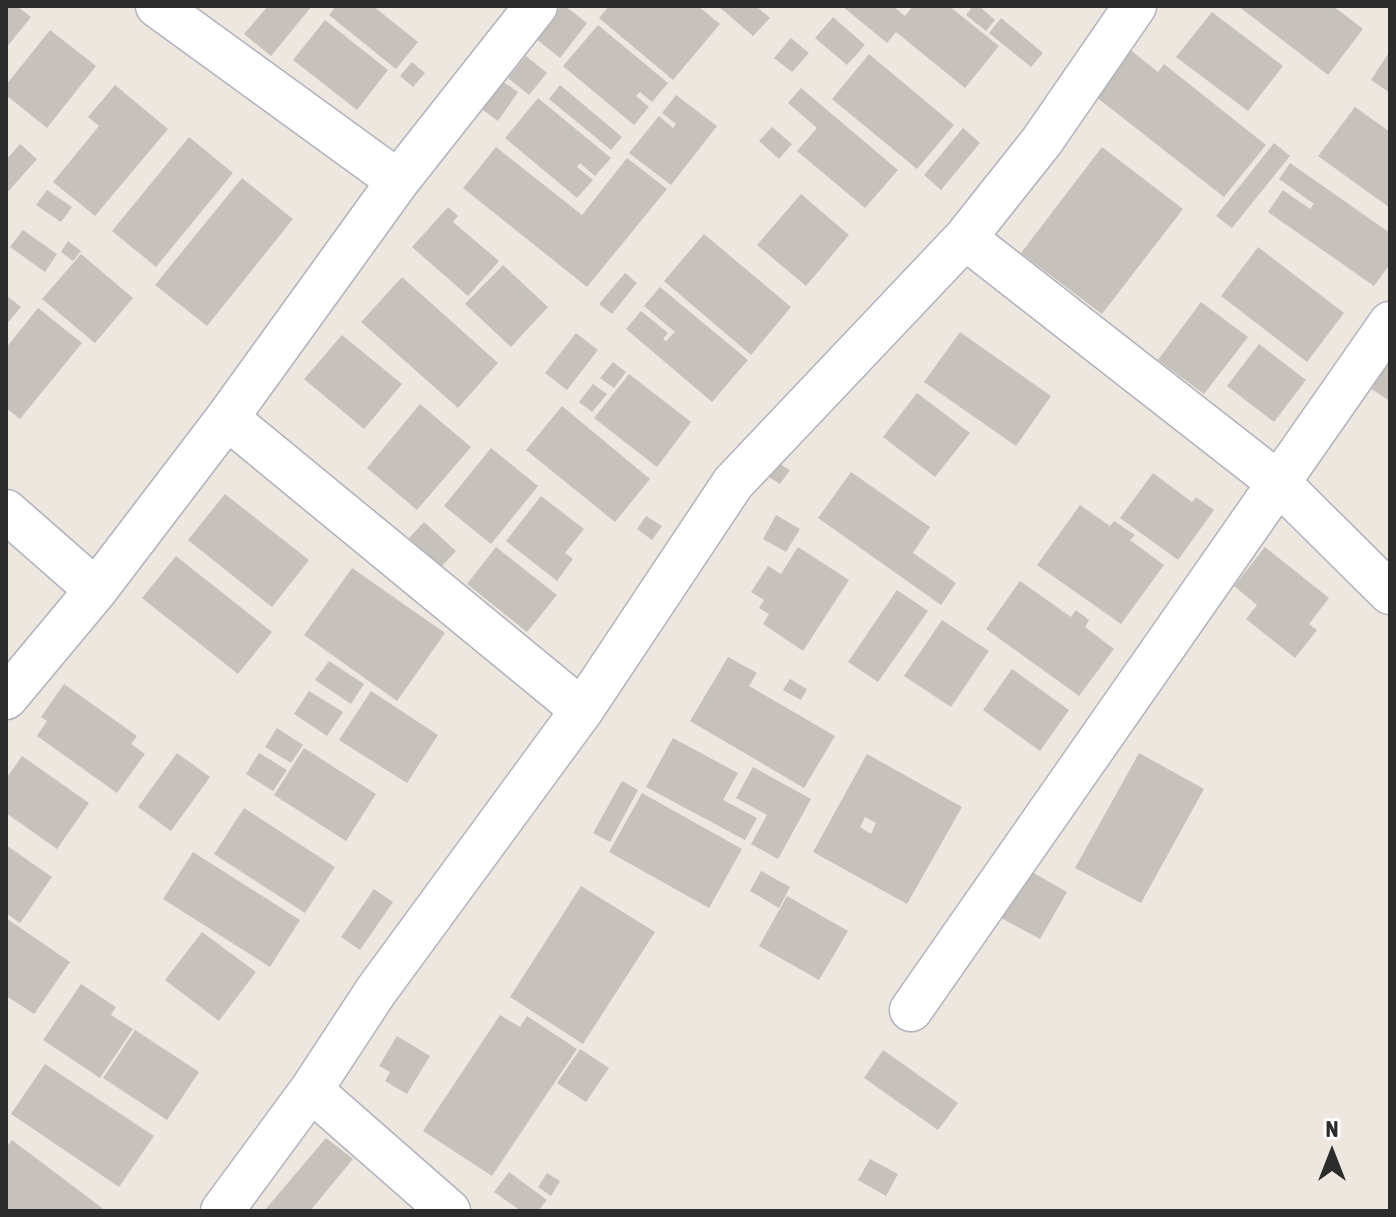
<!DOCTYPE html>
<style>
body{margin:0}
#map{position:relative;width:1396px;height:1217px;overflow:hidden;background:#ede7e0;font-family:"Asap Condensed",sans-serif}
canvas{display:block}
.frame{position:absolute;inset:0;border:8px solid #2c2c2c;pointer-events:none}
.north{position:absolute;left:1292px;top:1113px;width:80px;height:80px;-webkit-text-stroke:6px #fff;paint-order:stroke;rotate:0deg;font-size:22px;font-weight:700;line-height:32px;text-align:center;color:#2c2c2c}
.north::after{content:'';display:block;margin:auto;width:28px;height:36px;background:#2c2c2c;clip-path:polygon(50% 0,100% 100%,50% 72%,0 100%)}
</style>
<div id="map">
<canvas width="1396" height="1217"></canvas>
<div class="frame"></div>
<div class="north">N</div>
</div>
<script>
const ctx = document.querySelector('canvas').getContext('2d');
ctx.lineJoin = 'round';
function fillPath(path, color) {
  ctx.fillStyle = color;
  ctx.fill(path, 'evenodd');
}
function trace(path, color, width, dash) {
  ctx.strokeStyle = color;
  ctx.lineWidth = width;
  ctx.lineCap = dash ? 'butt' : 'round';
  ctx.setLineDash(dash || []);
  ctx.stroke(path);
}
const building = new Path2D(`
 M6,6h11l14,11 -25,31z
 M268,6h44l-41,50 -27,-22z
 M336,6h37l45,36 -22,27 -67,-54z
 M561,6h4l22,17 -27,35 -24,-19z
 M609,6h89l22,18 -47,56 -74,-62z
 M718,6h38l14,12 -17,18z
 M842,6h51l12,10 8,-10h36l50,40 -34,42 -69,-56 -9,11z
 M973,6h6l16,14 -9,11 -20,-16z
 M1238,6h95l30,23 -35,46z
 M1212,12l71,54 -35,45 -72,-54z
 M833,17l32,28 -18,20 -32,-27z
 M1001,18l42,35 -12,14 -42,-34z
 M325,20l63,50 -31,40 -64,-50z
 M598,25l70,58 -16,19 -12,-10 -4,4 13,11 -15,18 -71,-59z
 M50,30l46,36 -49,62 -41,-33v-10z
 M791,38l18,15 -17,19 -18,-14z
 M1128,48l30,24 6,-8 102,81 -42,52 -133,-104z
 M1390,51v42l-19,-13z
 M869,54l85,71 -37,44 -85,-70z
 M526,56l21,17 -18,22 -21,-17z
 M412,62l13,11 -12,14 -13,-11z
 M499,79l19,13 -20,29 -19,-14z
 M115,85l53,44 -73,87 -42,-34 46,-56 -11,-9z
 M560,85l62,52 -11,13 -62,-51z
 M801,88l97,82 -33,38 -68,-57 20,-23 -29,-25z
 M676,95l41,31 -46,59 -42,-32 30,-37 14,12 3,-4 -14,-11z
 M538,98l73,60 -16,18 -15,-13 -3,4 16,13 -16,18 -72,-60z
 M1355,107l35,25v76l-72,-52z
 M772,127l20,17 -13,15 -20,-18z
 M963,128l17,15 -39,47 -17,-15z
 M189,137l44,36 -77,94 -44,-36z
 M1274,143l16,13 -58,72 -16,-12z
 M20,144l17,15 -31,35v-34z
 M496,147l86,68 45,-57 40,31 -80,98 -124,-99z
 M1102,147l81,62 -81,105 -81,-61z
 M1290,163l100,70v31l-16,22 -106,-74 15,-22 27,19 4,-5 -35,-25z
 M242,178l51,41 -86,107 -52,-41z
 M47,190l25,17 -11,15 -25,-17z
 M801,194l48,41 -43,51 -49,-41z
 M448,207l10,9 -5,6 46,39 -31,35 -56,-49z
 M23,230l34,24 -12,18 -35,-25z
 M704,234l87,73 -40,48 -87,-74z
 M68,241l13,10 -8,10 -12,-9z
 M1258,247l86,66 -37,49 -86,-66z
 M81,254l52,44 -38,45 -53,-44z
 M503,265l45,42 -37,40 -46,-43z
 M625,273l12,10 -25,31 -13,-10z
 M402,277l96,86 -40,45 -97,-86z
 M660,287l88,73 -36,42 -86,-73 15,-18 27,22 -5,6 3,2 9,-9 -31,-26z
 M6,295l15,12 -15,18z
 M1201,302l47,35 -44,57 -46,-34z
 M38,308l44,35 -62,76 -14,-11v-60z
 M960,332l91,64 -35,50 -92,-64z
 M576,333l22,17 -31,40 -22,-17z
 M342,335l60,49 -38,45 -60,-50z
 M1259,344l47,36 -32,42 -47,-36z
 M1390,356v45l-20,-13z
 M613,362l13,10 -12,16 -14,-10z
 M629,374l62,48 -34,45 -63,-49z
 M593,384l14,10 -15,18 -13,-10z
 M917,393l53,40 -35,44 -52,-40z
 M420,404l51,43 -54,63 -50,-42z
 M562,406l88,73 -35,43 -89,-72z
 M491,448l47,38 -47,58 -47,-38z
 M773,460l17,10 -10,14 -16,-10z
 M851,472l79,55 -17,26 43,30 -15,22 -123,-87z
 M1153,473l39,29 4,-5 18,13 -36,50 -58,-42z
 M225,494l84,66 -37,47 -84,-67z
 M541,496l43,33 -19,24 8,6 -16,22 -51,-40z
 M1080,505l30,21 4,-5 21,14 -5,5 34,25 -43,59 -84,-59z
 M776,515l24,14 -14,23 -23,-13z
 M646,516l16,10 -10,14 -15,-11z
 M424,522l32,29 -15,16 -32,-29z
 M496,547l61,48 -30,37 -60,-48z
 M798,547l51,33 -46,71 -40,-27 6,-10 -10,-6 5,-8 -13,-8 17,-26 13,8z
 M1265,547l64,51 -20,26 8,6 -22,28 -49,-39 11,-14 -23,-19z
 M176,556l96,76 -34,42 -96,-76z
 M352,568l93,65 -48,68 -93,-66z
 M1020,581l51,36 5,-7 13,10 -4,7 29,22 -35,47 -93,-67z
 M897,590l31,21 -50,71 -30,-20z
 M942,620l47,31 -38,56 -47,-31z
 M728,657l29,16 -8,13 86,50 -31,52 -114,-67z
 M329,661l35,23 -13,20 -36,-24z
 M1012,669l57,41 -29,41 -57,-41z
 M790,679l17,10 -6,11 -18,-10z
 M64,684l73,52 -6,8 14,10 -28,39 -80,-57 10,-15 -6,-4z
 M309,691l34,21 -16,24 -33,-22z
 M371,691l67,44 -31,48 -68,-43z
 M277,728l26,17 -12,18 -26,-16z
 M673,738l65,35 -15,27 34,18 -12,22 -99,-53z
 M304,748l72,46 -30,47 -72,-46z
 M177,753l33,24 -39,54 -33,-24z
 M259,753l28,17 -14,21 -27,-17z
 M1139,753l65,36 -63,114 -66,-35z
 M867,754l95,53 -55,97 -94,-52zM865,817l11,6 -5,11 -11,-7z
 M22,756l67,47 -32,46 -51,-36v-34z
 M753,767l58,32 -33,60 -27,-15 16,-29 -31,-17z
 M622,781l16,9 -28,52 -17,-9z
 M642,793l100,56 -33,59 -100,-56z
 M244,808l91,59 -30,46 -91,-59z
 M6,845l46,32 -32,46 -14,-10z
 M193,852l107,68 -30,47 -107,-68z
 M1018,864l49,28 -27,47 -50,-27z
 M761,871l29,16 -11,21 -29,-17z
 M581,886l74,46 -72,112 -73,-47z
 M374,889l19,13 -33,48 -19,-13z
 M787,896l61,35 -29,49 -60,-34z
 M6,918l64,44 -36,52 -26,-17 -2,3z
 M202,932l54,40 -37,49 -54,-41z
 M81,984l35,23 -5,8 22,14 -33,49 -57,-38z
 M500,1015l20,12 7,-11 50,33 -85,127 -69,-45z
 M135,1030l64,42 -32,48 -64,-42z
 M397,1036l33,20 -23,38 -22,-13 5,-9 -11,-6z
 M580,1049l29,19 -23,34 -29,-19z
 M883,1050l75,53 -20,27 -74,-52z
 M45,1064l109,72 -35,51 -108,-73z
 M326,1138l27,21 -43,52h-46z
 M12,1140l94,71h-96l-4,-3v-60z
 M870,1159l28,15 -12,22 -28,-16z
 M509,1172l38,28 -9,11h-17l-27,-19z
 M547,1173l13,8 -9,15 -13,-9z`);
const street = new Path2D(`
 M157,6l241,175
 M965,238l315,246 110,109
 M227,418l355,292
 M6,511l90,79
 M6,698l90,-108 131,-172 171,-237 138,-175
 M911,1010l479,-687
 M311,1090l138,121
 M222,1211l89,-121 65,-99 206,-281 151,-227 232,-245 77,-97 93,-135`);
fillPath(building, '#c6c1bb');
trace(street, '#b0b2bc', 45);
trace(street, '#fff', 42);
</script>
